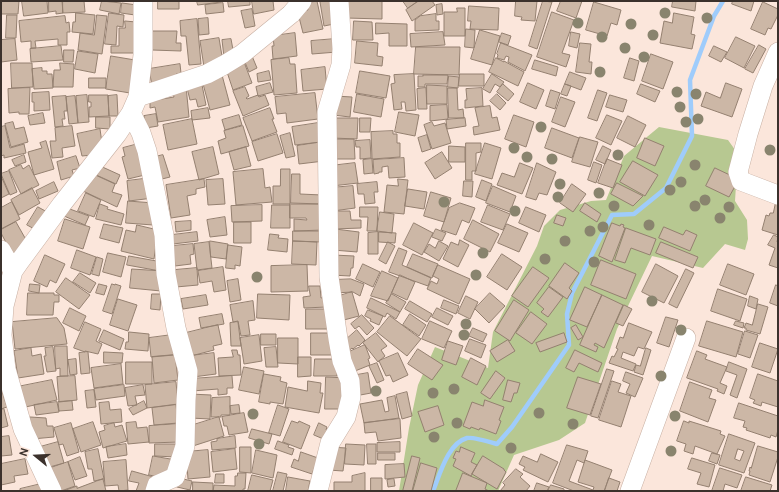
<!DOCTYPE html>
<style>
body{margin:0}
#map{position:relative;width:779px;height:492px;overflow:hidden;background:#fbe6db;font-family:Overpass,sans-serif}
canvas{display:block}
.frame{position:absolute;inset:0;border:2px solid #3b312c;pointer-events:none}
.north{position:absolute;left:16px;top:436px;width:40px;height:40px;-webkit-text-stroke:3px #fbe6db;paint-order:stroke;rotate:288deg;font-size:11px;font-weight:700;line-height:16px;text-align:center;color:#3b312c}
.north::after{content:'';display:block;margin:auto;width:14px;height:18px;background:#3b312c;clip-path:polygon(50% 0,100% 100%,50% 72%,0 100%)}
</style>
<div id="map">
<canvas width="779" height="492"></canvas>
<div class="frame"></div>
<div class="north">N</div>
</div>
<script>
const ctx = document.querySelector('canvas').getContext('2d');
ctx.lineJoin = 'round';
function fillPath(path, color) {
  ctx.fillStyle = color;
  ctx.fill(path, 'evenodd');
}
function trace(path, color, width, dash) {
  ctx.strokeStyle = color;
  ctx.lineWidth = width;
  ctx.lineCap = dash ? 'butt' : 'round';
  ctx.setLineDash(dash || []);
  ctx.stroke(path);
}
const green = new Path2D(`
 M659,127l69,13 10,14 -3,47 12,19 1,19 -3,11 -20,-6 -22,24 -51,-12 -35,73 -32,94 -26,17 -45,15 -16,36h-99l10,-63 9,-43 17,-38 53,21 5,-36 44,-86 7,-20 16,-16 31,-9 15,-1 18,-44z`);
const stream = new Path2D(`
 M433,491c7,-17 15,-48 34,-53 6,-1 23,4 30,6l15,-17 57,-82 -2,-31 5,-21 40,-78 22,-1 32,-26 26,-52 -2,-56 24,-64 9,-15`);
const building = new Path2D(`
 M1,1h18l-1,13h-17z
 M22,1h25l1,12 -24,3z
 M49,1h13l1,12 -7,1v-3l-7,1z
 M63,1h21l1,11 -22,1z
 M102,1l19,2 -2,11 -19,-4z
 M158,1h21v8h-21z
 M197,1h24v1l-23,3z
 M228,1h22v4l-21,2z
 M252,1h21l1,9 -20,4z
 M317,1l6,28 -20,4 -5,-20 10,-3 -2,-6z
 M328,1h9l-3,23 -10,2 -4,-24z
 M347,1h35v18l-36,-1z
 M403,1h15l-10,7z
 M419,1h13l3,4 -23,16 -6,-11z
 M516,1h21l-2,20 -14,-1 1,-3 -7,-1z
 M543,1l9,1 -15,47 -8,-3z
 M561,1h21l-6,17 -19,-7z
 M673,1h23l-1,10 -23,-4z
 M733,1h21l-3,10 -19,-7z
 M594,2l27,8 -4,15 -6,-2 -4,13 -21,-6z
 M763,2l15,7v6l-7,14 -3,-1 -3,7 -14,-6z
 M122,3l15,2 -2,10 -14,-2z
 M223,3l1,9 -18,2 -1,-9z
 M442,4l1,10 -6,1 -1,-10z
 M469,6l30,2 -1,22 -28,-1 1,-8h-3z
 M457,8h8v28h-21v-24h13z
 M252,9l3,17 -10,2 -4,-17z
 M552,12l22,8 -12,33 8,2 -4,12 -29,-10z
 M76,13l19,2 -2,19 -21,-2 1,-10h2z
 M109,13l15,2 -1,12 -6,-1 -1,19 -11,-1z
 M674,13l20,4 -3,17 4,1 -3,14 -32,-6 4,-22 8,2z
 M436,14v7h3v9l-24,1v-11l5,-4z
 M7,15h10l-1,23h-10z
 M97,15l10,1 -5,38 -24,-4 2,-17 14,2z
 M65,16l1,7 3,-1 1,10h-3v13h-9v-6l-23,2 1,7h-5v-7l-10,1 -2,-21z
 M208,18l1,16 -10,1 -1,-16z
 M197,19l4,45 -12,1 -3,-29h-5l-1,-15z
 M125,21l11,1v31h-25v-7h8v-18h6z
 M354,21l18,1 1,18h-20z
 M376,23l31,1v22h-18v-13l-13,1z
 M466,29l9,1 -1,18 -9,-1z
 M480,30l20,6 -8,29 -21,-6z
 M152,31h25l-1,12h5v8l-29,-1z
 M443,32l2,13 -34,2 -1,-13z
 M571,32l9,2 -3,14 -8,-2z
 M295,33l2,23 -24,3 -1,-13h2l-1,-10z
 M502,33l9,3 -3,9 -9,-3z
 M736,37l19,9 -11,22 -19,-10z
 M219,38l4,24 -19,5 -4,-26z
 M15,39l2,21 -16,2v-22z
 M231,39l3,16 -10,2 -2,-17z
 M335,39l2,13 -25,2 -1,-13z
 M357,41l21,2 -1,13 6,1 -1,9 -27,-3z
 M501,43l31,12 -7,16 -17,-9 1,-5 -3,-1 -2,4 -7,-2 1,-3 -1,-1z
 M580,43l11,1 -2,18h3l-1,12 -15,-2z
 M759,45l7,4 -13,24 -8,-4z
 M61,46l2,14 -32,2 -1,-13z
 M714,46l13,6 -6,10 -12,-6z
 M416,47h44l-1,28 -45,-1z
 M64,50h10l-1,12h-9z
 M78,51l20,3 -3,19 -20,-4z
 M651,54l22,8 -10,27 -21,-8z
 M111,56l24,4 -5,33 -24,-4z
 M252,56l5,12 -8,4 -5,-12z
 M289,58l1,6h5l2,29 -23,2 -3,-35z
 M496,58l8,4v-1l20,11 -6,14 -29,-14z
 M630,58l9,3 -5,20 -10,-3z
 M535,60l23,7 -2,9 -24,-7z
 M244,62l8,21 -19,7 -7,-21z
 M11,63h21l1,24 -21,1z
 M60,63l14,1 -1,23h-20l1,-17h6z
 M180,64l1,9 -5,1 2,8 -26,4 -3,-17z
 M325,67l2,22 -24,2 -2,-21z
 M42,68v3h5v3h5l1,14 -19,1 -2,-20z
 M269,71l2,9 -13,2 -1,-8z
 M360,71l30,5 -4,22 -30,-5z
 M570,72l16,6 -5,12 -16,-6z
 M414,74l2,36 -10,1 -1,-9h-4l1,7 -8,1 -3,-26 4,-1 -1,-8z
 M460,74h24v12h-25z
 M492,74l12,8 -4,5 -5,-3 -5,9 -7,-4z
 M222,75l8,30 -20,5 -8,-30z
 M423,75h25l-1,9h-22v3h-7v-11h5z
 M449,76l10,1 -1,11 -10,-1z
 M89,78h17v10h-17z
 M201,80l5,25 -8,2 -2,-8 -6,1 -4,-16z
 M270,83l3,9 -15,4 -2,-9z
 M528,83l16,7 -8,19 -16,-7z
 M726,83l16,6 -10,28 -31,-11 5,-14 14,6z
 M503,84l11,10 -6,7 -11,-9z
 M565,84l6,2 -4,10 -6,-2z
 M641,84l19,7 -5,11 -18,-8z
 M427,85l20,1v18h-20z
 M186,86l3,31 -31,5 -3,-15 -5,1v-7l24,-4 -2,-8z
 M245,87l4,9 -3,2 1,1 11,-4 1,2 6,-2 4,10 -26,11 -10,-25z
 M30,88l-1,26h-10v-2l-10,1 -1,-24z
 M426,88l1,21h-9l-1,-20z
 M448,88h9l1,22 5,-1 1,9h-15z
 M482,88l1,18 -18,2v-8h2l-1,-11z
 M551,90l9,3 -5,16 -9,-3z
 M598,90l9,3 -10,28 -9,-3z
 M49,92l1,18 -16,1v-9h-2v-9z
 M315,93l3,26 -31,4 -1,-10 -9,1 -2,-17z
 M357,94l27,5 -3,18 -27,-5z
 M497,94l9,9 -6,7 -10,-9z
 M87,95l2,27 -11,1 -2,-27z
 M89,95h19l1,21 -20,1v-10h2v-5h-2z
 M117,95l1,21h-9l-1,-20z
 M610,95l17,5 -4,12 -17,-5z
 M66,96l1,15h-3l1,8h-3l1,7 -8,1 -3,-30z
 M75,96l3,27 -9,1 -3,-27z
 M335,96l17,1 -2,20 -17,-2z
 M561,97l14,5 -10,25 -13,-5z
 M447,105l1,14 -18,2v-15z
 M490,106l2,12 5,-1 3,13 -26,5 -1,-8 6,-1 -4,-18z
 M208,108l2,10 -18,2 -1,-9z
 M270,108l4,11h-2l5,13 -25,9 -9,-23z
 M399,112l20,3 -4,21 -20,-4z
 M43,113l2,10 -15,2 -2,-9z
 M156,114l2,12 -12,2 -2,-12z
 M239,115l3,10 -17,5 -3,-10z
 M514,115l20,7 -8,25 -21,-8z
 M607,115l15,6 -11,24 -15,-7z
 M628,116l18,9 -11,22 -18,-9z
 M96,117h14v12l-14,-1z
 M333,118h25l-1,21 -25,-1z
 M360,118h11l-1,14h-10z
 M465,118l1,8 -19,3 -1,-9z
 M192,119l5,25 -29,6 -5,-25z
 M13,122l2,7 9,-2 4,15 -17,5 -6,-23z
 M432,122l2,4 11,-3 6,20 -19,6 -8,-24z
 M318,123l3,19 -26,3 -3,-18z
 M5,126l5,22 14,-4 2,9 -22,5v-3l-3,1v-29z
 M72,126l3,20 -13,2 1,9 -11,1 -2,-17h6l-1,-13z
 M243,126l6,20 -28,8 -3,-13 8,-3 -2,-7z
 M552,128l27,10 -7,20 -27,-10z
 M100,129l2,14 -10,12 -10,1 -5,-22z
 M393,131v3h4v9h3v14l-28,2 -1,-27z
 M290,133l5,23 -9,2 -6,-22z
 M277,134l6,19 -25,8 -6,-19z
 M427,135l4,14 -9,3 -4,-14z
 M580,137l18,5 -8,25 -18,-5z
 M645,138l19,8 -9,20 -18,-8z
 M332,139h22l1,20h-23z
 M370,140l1,18 -11,1v-12h-4l-1,-6z
 M46,141l8,28 -20,6 -6,-23 14,-4 -2,-5z
 M322,142l2,19 -25,3 -2,-18z
 M142,143l7,31 -21,5 -6,-22 3,-1 -2,-8z
 M466,143h15v9l-5,1v18h-4v9h-6z
 M485,143l16,5 -9,31 -17,-5z
 M449,146l16,1v15h-16z
 M603,146l8,4 -6,14 -9,-4z
 M213,147l6,27 -20,6 -7,-28z
 M246,147l5,19 -17,4 -5,-18z
 M442,152l10,16 -17,11 -10,-16z
 M24,155l2,7 -11,4 -3,-6z
 M163,155l7,22 -8,2 -7,-22z
 M76,156l4,12 -8,2 2,6 -13,4 -4,-18z
 M404,158l1,19 -16,1 -1,-12 -6,1v5h-3v1l-5,1 -1,-14z
 M372,159l1,14 -9,1 -1,-14z
 M607,159l15,6 -9,23 -15,-5z
 M633,161l25,14 -13,21 -25,-14z
 M594,162l8,3 -6,18 -8,-3z
 M355,163l3,20 -26,3 -2,-20z
 M520,163l13,5 -11,26 -25,-9 5,-12 12,4z
 M537,163l19,9 -9,23 -8,-2 -3,7 -10,-3z
 M21,165l2,4 6,-4 10,20 -18,9 -12,-24z
 M98,165l22,10 -4,9 -22,-10z
 M715,168l19,9 4,4 -9,16 -23,-11z
 M263,169l2,19 5,-1 2,15 -36,3 -3,-33z
 M281,169h9v35h-17v-18h7z
 M9,171l8,21 -7,3 -9,-21z
 M91,173l24,11 -3,8 10,3 -5,12 -34,-16z
 M292,174h8v20l22,1v9l-31,-1z
 M1,176l8,18 -8,4z
 M151,178l2,20 -24,3 -2,-20z
 M204,179l1,8 -9,2v5l-9,2 3,19 -19,3 -5,-33z
 M223,179l2,25 -17,1 -2,-25z
 M398,179l10,1 -4,34 -20,-2 3,-27 11,1z
 M482,180l10,4 -6,17 -10,-4z
 M464,181h9l-1,16 -9,-1z
 M54,182l4,9 -19,8 -3,-8z
 M377,182l1,10h-4l1,11 -10,1 -1,-10h-6l-1,-10z
 M617,183l26,13 -10,10 -22,-12z
 M572,184l14,10 -13,18 -13,-9z
 M353,186l2,22 -22,3 -3,-23z
 M493,186l23,10 -6,16 -24,-9z
 M32,188l8,15 -21,12 -8,-15z
 M408,189l19,3 -3,17 -19,-3z
 M431,192l20,6 -7,24 -20,-6z
 M86,193l15,7 -7,17 -16,-6z
 M128,201l26,2 -1,22 -27,-2z
 M12,202l8,17 -19,10v-21z
 M776,202h2v33l-16,-5 4,-15 3,1 1,-3h3z
 M460,203l15,5 -6,15 -7,-3 -6,15 -15,-5 8,-22z
 M585,203l16,11 -4,8 -17,-11z
 M100,204l8,3 -1,2 17,5 -3,11 -25,-6z
 M290,204h34v26l-30,1v-12l13,1 -1,-2h-16z
 M262,205v16l-30,1 -1,-16z
 M272,205h18v23h-19z
 M488,205l22,9 -7,16 -22,-8z
 M38,207l11,6 -11,18 -11,-6z
 M360,207h18l-1,24h-10l1,-14h-8z
 M526,207l20,8 -7,17 -20,-9z
 M67,208l22,8 -4,9 -21,-9z
 M333,211h17l1,9h10v8l-27,1z
 M380,212l14,2 -2,19 -15,-2z
 M557,215l9,3 -3,8 -9,-3z
 M225,217l2,18 -17,2 -3,-17z
 M65,219l25,8 -7,22 -25,-8z
 M473,220l26,14 -9,18 -26,-13z
 M191,221v9l-15,2 -1,-10z
 M16,222l13,23 -17,9 -11,-21v-3z
 M234,222h17v21h-17z
 M414,223l19,10 -11,22 -19,-10z
 M612,223l8,3 1,-2 3,1 -1,2 2,1 -13,34 -13,-6z
 M104,224l19,4 -4,15 -19,-5z
 M507,224l21,9 -9,19 -21,-9z
 M137,225l21,5 -4,29 -33,-8 5,-21 9,2z
 M664,227l19,8 3,-5 11,5 -7,16 -31,-13z
 M626,228l30,11 -6,16 -19,-7 -6,15 -10,-3z
 M335,229l24,3 -2,20 -24,-2z
 M436,229l10,4 -4,8 -10,-4z
 M293,231h29v11l-29,-1z
 M197,232l1,9 -25,3 -1,-9z
 M378,232v22h-10v-21z
 M379,232l17,1 -1,10 -16,-1z
 M270,234l9,1 -1,3 10,1 -1,13 -19,-2z
 M774,235l4,2 -1,5h1v26l-9,-3 6,-17 -7,-3z
 M460,240l9,5 -11,22 -15,-8 8,-17 7,3z
 M210,241l18,3 -2,15 -15,-2z
 M293,241l24,1 -1,23 -24,-1z
 M439,241l9,5 -9,15 -15,-9 5,-8 6,4z
 M209,242l3,26 -15,2 -3,-26z
 M388,242l7,4 -9,18 -7,-4z
 M661,242l37,15 -5,11 -37,-15z
 M193,244l1,10 -4,1 1,9 -16,2 -2,-20z
 M228,245l14,2 -2,19 -5,-1v4l-9,-1z
 M399,248l8,3 -5,14 29,13 -3,8 -39,-14z
 M77,250l19,7 -6,18 -19,-7z
 M108,253l18,4 -5,20 -18,-5z
 M413,254l25,10 -6,14 -25,-11z
 M502,254l20,13 -15,23 -20,-13z
 M45,255l20,9 -9,19 -6,-3 -3,7 -13,-6z
 M333,255l21,1 -1,12h-2l-1,8 -19,-1z
 M129,256l33,6 -2,9 -33,-6z
 M97,257l6,2 -4,17 -7,-2z
 M601,260l35,14 -10,25 -35,-14z
 M565,263l14,10 -10,15 3,3 -5,8 -18,-13z
 M363,264l17,8 -7,15 -17,-8z
 M656,264l22,12 -14,27 -22,-11z
 M728,264l26,10 -8,21 -26,-10z
 M307,265l1,26 -37,1v-26z
 M438,265l32,14 -11,25 -32,-15 4,-8 6,3 2,-5 -6,-3z
 M223,267l3,23 -12,2 -2,-11 -12,2 -2,-12z
 M533,267l16,11 -21,29 -16,-11z
 M197,268l1,17 -22,2 -1,-17z
 M132,269l31,2 -2,20 -31,-3z
 M686,269l8,4 -17,35 -8,-4z
 M382,271l16,7 -10,23 -17,-5z
 M80,273l16,10 -6,10 -17,-11z
 M400,275l15,7 -8,18 -15,-7z
 M66,278l24,17 -11,14 -23,-17z
 M238,279l3,21 -11,2 -3,-21z
 M351,279l13,5 -4,12 -7,-4 -19,1v-13z
 M30,284l10,1 -1,8 -10,-2z
 M99,284l8,2 -3,9 -8,-2z
 M112,284l3,1v-1l6,2 -9,28 -9,-3z
 M776,285l2,1v20l-8,-3z
 M309,286h11l1,12 5,-1 1,10 -23,1 -1,-11 7,-1z
 M549,287l14,10 -15,20 -7,-5 3,-3 -7,-6z
 M585,287l17,8 -15,32 -17,-7z
 M718,289l29,10 -7,22 -29,-10z
 M352,292l7,24 -19,5 -7,-23z
 M28,293h26v2h5v7h-5l-1,13h-26z
 M490,293l15,13 -16,17 -14,-14z
 M152,294h9l-1,16 -9,-1z
 M258,294l32,1 -1,25 -32,-2z
 M392,294l14,8 -6,10 -14,-9z
 M206,295l2,10 -25,4 -2,-10z
 M602,295l21,10 -19,43 -9,-5 -1,2 4,2 -2,5 -16,-7z
 M466,296l12,6 -8,17 -12,-6z
 M750,296l8,3 -2,10 -8,-3z
 M371,298l29,14 -4,7 -9,-6 -2,4 -18,-9z
 M118,299l19,6 -9,26 -18,-6z
 M444,300l15,6 -3,8 -15,-6z
 M514,300l15,10 -19,31 -15,-10z
 M253,301l2,19 -7,1 2,14 -9,1 -3,-15 -5,1 -3,-17z
 M410,301l22,13 -5,8 -22,-13z
 M758,304l10,3 -8,27 -14,-4v-2h-2l2,-5 6,2z
 M624,305l8,4 -9,17 -7,-3z
 M70,308l16,8 -7,15 -16,-8z
 M437,308l16,8 -5,9 -16,-8z
 M306,309h21v20h-21z
 M368,310l15,6 -4,9 -9,-4 1,-2 -6,-3z
 M531,312l16,12 -15,20 -16,-11z
 M222,314l2,10 -23,4 -2,-10z
 M410,314l16,11 -7,11 -16,-11z
 M362,315l12,13 -7,7 -8,-9 -4,3 -4,-5z
 M390,316l31,23 -14,17 -30,-24z
 M666,317l12,3 -9,27 -12,-4z
 M57,318l7,10 3,16 -52,5 -3,-27z
 M430,321l22,10 -8,17 -22,-9z
 M707,321l36,11 -7,25 -37,-11z
 M736,321l8,2 -1,5 -9,-3z
 M85,322l16,7 -5,12 6,3 -4,10 -13,-3v1l-11,-4z
 M238,322l3,24h-10l-1,-23z
 M629,323l23,9 -8,17 -6,-2 -4,9 -11,-4 -2,6 15,6 -3,7 -24,-8 3,-7 2,1 4,-8 -2,-1 4,-11 3,1z
 M218,325l4,19 -9,2 1,4 -23,6 -5,-23z
 M576,325l7,12 -5,3 -7,-12z
 M473,328l14,6 -4,8 -14,-6z
 M104,330l20,9 -4,11 -21,-9z
 M357,330l8,10 -6,6 -1,-1 -5,4 -1,-1 -6,5 -6,-8z
 M745,331l13,4 -8,23 -12,-4z
 M129,332l20,2 -1,17 -23,-2 1,-7h2z
 M311,333h24v22h-24z
 M376,333l11,13 -6,4 4,6 -7,6 -15,-19z
 M564,333l3,9 -27,10 -4,-9z
 M261,334h15v11h-15z
 M172,335l2,20 -23,2 -2,-19z
 M259,335l3,26 -18,3 -4,-26z
 M278,338h20v26l-20,-1z
 M470,339l16,6 -5,13 -16,-7z
 M508,340l7,11 -18,11 -7,-11z
 M448,341l15,5 -7,19 -14,-5z
 M760,343l18,6 -8,24 -18,-6z
 M365,345l5,13 -2,1 2,6 -20,8 -8,-18z
 M55,346h12l1,30h-8v-8l-4,1z
 M53,347l3,24 -9,1 -3,-16h2l-1,-8z
 M276,347l2,20h-12l-2,-19z
 M31,348l1,8 9,-2 3,20 -26,4 -4,-27z
 M646,348l5,2 -8,25 -9,-3 2,-7 4,1z
 M418,349l25,16 -11,15 -24,-16z
 M232,350h5l1,5h2l1,20 -22,1 -1,-18 15,-1z
 M575,350l27,13 -4,9 -19,-9 -5,9 -8,-4z
 M697,351l10,4 -2,4 22,8 -7,16 7,3 -3,8 -7,-3 1,-2 -31,-11z
 M88,352l2,21 -9,1 -2,-21z
 M104,352l19,1 -1,10h-18z
 M214,353l2,21 -23,3 -3,-21z
 M398,353l10,22 -15,7 -3,-7 -4,1 -7,-15z
 M175,355l3,25 -24,3 -2,-26z
 M298,357h13v19l-13,1z
 M471,358l15,8 -9,19 -15,-8z
 M76,359l1,15 -7,1 -2,-15z
 M315,359h22v17h-23z
 M126,362h26v22h-26z
 M729,362l18,7 -10,29 -7,-3 7,-20 -11,-4z
 M377,363l7,17 -7,3 -8,-17z
 M121,364l2,20 -29,4 -3,-20z
 M244,367l20,4 -5,23 -20,-4z
 M607,369l7,2 -16,47 -7,-2z
 M496,371l9,7 -15,21 -9,-6z
 M626,372l17,6 -8,19 -9,-4 4,-9 -7,-3z
 M368,373l3,20 -16,3 -4,-20z
 M264,374l17,3 -1,4 7,2 -4,21 -13,-2v2l-11,-2z
 M758,374l20,7v26l-16,-5 -1,4 -8,-3 2,-3 -5,-2z
 M75,376l2,24 -18,2 -2,-25z
 M232,376l1,12h-6v6l-9,1v-6l-26,2 -1,-12z
 M326,377l21,1 -1,31h-21z
 M578,377l23,7 -11,31 -23,-7z
 M52,380l5,20 -36,8 -4,-21z
 M508,380l12,3 -3,10h-3l-3,9 -8,-2z
 M308,381l13,2 -1,10h3l-4,20 -34,-6 3,-20 19,4z
 M612,381l9,3 -3,8 13,4 -10,31 -22,-7z
 M176,382l2,22 -31,4 -2,-23z
 M690,382l22,8 -3,8 7,2 -8,22 -28,-11z
 M124,385l1,11 -29,4 -2,-11z
 M143,385l2,10 -10,1 2,9 -9,1 -3,-18z
 M1,388l6,19 -6,2z
 M94,390l2,17 -9,1 -2,-17z
 M407,392l5,24 -10,3 -6,-24z
 M190,394l21,1 -1,24 -20,-1z
 M395,396l4,22 -35,5 -4,-19 22,-4 3,12 4,-1 -2,-13z
 M230,397v18h-9v2h-10l1,-19z
 M485,400l19,7 -5,13 2,1 -5,13 -16,-6 -1,2 -8,-3 -1,2 -7,-3 9,-24 11,4z
 M72,401l1,9 -14,1 -1,-9z
 M144,401l3,7 -14,7 -4,-6z
 M57,402l2,10 -23,3 -2,-10z
 M109,402l1,8 11,-1 1,13 -21,2 -2,-21z
 M739,403l39,13v14l-2,7 -5,-2 -1,3 -24,-8 1,-2 -4,-1 2,-6 -11,-3z
 M176,405l2,18 -24,2 -2,-17z
 M239,405l1,8 -9,1 -1,-8z
 M278,405l11,4 -9,27 -11,-3z
 M438,406l6,19 -19,7 -7,-20z
 M4,409l4,17 -7,2v-18z
 M244,413l4,19 -19,3 -2,-9h-3l-2,-9z
 M30,417l16,1 1,8h6l1,11 -22,2z
 M219,417l5,19 -31,10 -6,-19z
 M400,419l1,19 -23,3 -2,-9 -11,1 -1,-10z
 M292,421l6,2 1,-2 11,5 -9,23 -18,-7z
 M684,421l5,2v-2l32,10 -1,3 5,2 -8,18 -22,-8 -2,8 -9,-3 2,-7 -9,-3z
 M93,422l8,23 -20,7 -8,-23z
 M136,422l1,6 10,-1 2,15 -21,2 -2,-21z
 M71,423l8,29 -12,4 -4,-12 -4,1 -5,-17z
 M114,423l1,4 7,-2 5,16 -24,7 -4,-16 6,-2 -1,-4z
 M319,423l8,4 -1,3 6,2 -4,9 -14,-6z
 M179,424l1,18 -31,1v-17z
 M252,429l20,5 -3,10 -20,-6z
 M729,434l26,9 -11,30 -25,-8zM738,449l6,2 -4,10 -5,-2z
 M9,436l3,19 -11,1v-19z
 M235,436l1,12 -24,2 -1,-8 6,-1v-2z
 M278,441l11,4 -1,2 6,2 -2,6 -17,-6z
 M58,442l6,21 -18,5 -6,-21z
 M400,442v10h-23v-9z
 M126,444l1,11 -19,3 -2,-11z
 M155,444h21v13l-21,-1z
 M346,444l19,1 -1,20 -19,-1z
 M367,444h9v20h-8z
 M567,445l21,6 -4,12 -7,-3 -8,21 24,9 1,-3 -16,-5 7,-22 27,10 -8,21h-30l-21,-8z
 M758,446l20,6v5l-8,25 -21,-7 1,-4h-1l1,-4 1,1z
 M240,447h11v26l-11,-1z
 M330,447l16,1 -3,23 -15,-1z
 M461,447l14,6 -4,9 6,3 -6,11 -18,-10 3,-7 -3,-1 3,-7 3,1z
 M98,449l6,30 -10,2 -2,-12h-4l-3,-17z
 M235,449l2,20 -24,3 -2,-20z
 M208,450l2,27 -22,2 -2,-27z
 M256,450l21,5 -4,23 -21,-5z
 M301,452l17,6 -6,16 -21,-7 3,-8 4,2z
 M378,453h17v7h-17z
 M712,453l8,2 -3,9 -8,-3z
 M541,454l17,8 -10,20 -25,-12 2,-3 -6,-3 4,-8 14,6z
 M153,456l23,4 -12,18 -15,-3z
 M412,456l8,2 -8,33h-9z
 M483,456l21,13v1l2,2 -9,17 -25,-15z
 M80,457l7,19 -12,4 -7,-18z
 M692,458l23,7 -6,22 -12,-3 4,-11 -13,-4z
 M25,459l3,15 -14,2 1,6 -14,3v-21z
 M126,460l2,30 -9,1 -1,-6 -13,1 -2,-24z
 M68,462l7,24 -14,5 -13,-22z
 M421,463l16,5 -6,23h-18z
 M404,464l1,13 -20,2v-14z
 M720,468l22,7 -5,13 -12,-4 -2,7h-11z
 M516,469l7,5 -3,3 10,9 -4,5h-26l5,-6 -2,-2z
 M132,471l25,7 -4,13h-17l3,-8 -10,-2z
 M278,472l9,2 -4,17h-10z
 M238,473h8l-1,16h-2v2h-30l1,-6 21,1v-10h2z
 M365,473v18h-31v-9h18v-6z
 M463,473l24,10 -2,6 4,2h-33z
 M216,474h8v9h-9z
 M252,475l21,5 -3,11h-22z
 M288,477l22,4 -2,10h-22z
 M746,477l26,8 -2,6h-29z
 M179,478l13,3 -2,9 -13,-3z
 M371,478h11v13h-11z
 M609,478l11,4 -3,9h-12z
 M103,479l3,12h-43l14,-5v2z
 M394,479l1,7 -7,1 -1,-7z
 M193,482l20,1v8h-20z
 M537,483l12,4 -2,4h-13z
 M41,484l1,7h-22v-2z
 M551,485l13,4v2h-16z`);
const minor = new Path2D(`
 M778,52l-15,34 -15,48 -10,38 3,9 37,14
 M138,97l69,-23 17,-9 18,-11 49,-40 11,-13
 M131,113l10,20 6,18 17,84 2,39 10,54 12,43 -2,29 -1,46 -10,31 -18,8 -2,6
 M1,250l12,21
 M52,491l-29,-62 -17,-60 -4,-34 2,-29 9,-35 7,-10 42,-57 55,-70 14,-21 7,-16 5,-42v-54
 M318,491l12,-48 16,-26 5,-20 -1,-16 -8,-20 -4,-22 -9,-62 -2,-165 14,-47 1,-16 -3,-48
 M630,491l56,-153`);
const trees = [
 [665,13],
 [707,18],
 [578,23],
 [631,24],
 [653,35],
 [602,37],
 [625,48],
 [644,57],
 [600,72],
 [677,92],
 [696,94],
 [680,107],
 [698,119],
 [686,122],
 [541,127],
 [514,148],
 [770,150],
 [618,155],
 [527,157],
 [552,159],
 [695,165],
 [681,182],
 [560,184],
 [670,190],
 [599,193],
 [558,197],
 [705,200],
 [444,202],
 [614,206],
 [695,206],
 [729,207],
 [515,211],
 [720,218],
 [649,225],
 [603,227],
 [590,231],
 [565,241],
 [483,253],
 [545,259],
 [594,262],
 [476,275],
 [257,277],
 [652,301],
 [466,324],
 [681,330],
 [464,335],
 [661,376],
 [454,389],
 [376,391],
 [433,393],
 [539,413],
 [253,414],
 [675,416],
 [457,423],
 [573,424],
 [434,437],
 [259,444],
 [511,448],
 [671,451]
];
fillPath(green, '#b7c891');
trace(stream, '#9fccfb', 4.5);
fillPath(building, '#ccb7a6');
trace(building, '#948070', 1);
trace(minor, '#c7afa2', 20);
trace(minor, '#fff', 19);
ctx.fillStyle = '#89846e';
for (const [x, y] of trees) {
  ctx.beginPath();
  ctx.arc(x, y, 5.5, 0, 2 * Math.PI);
  ctx.fill();
}
</script>
